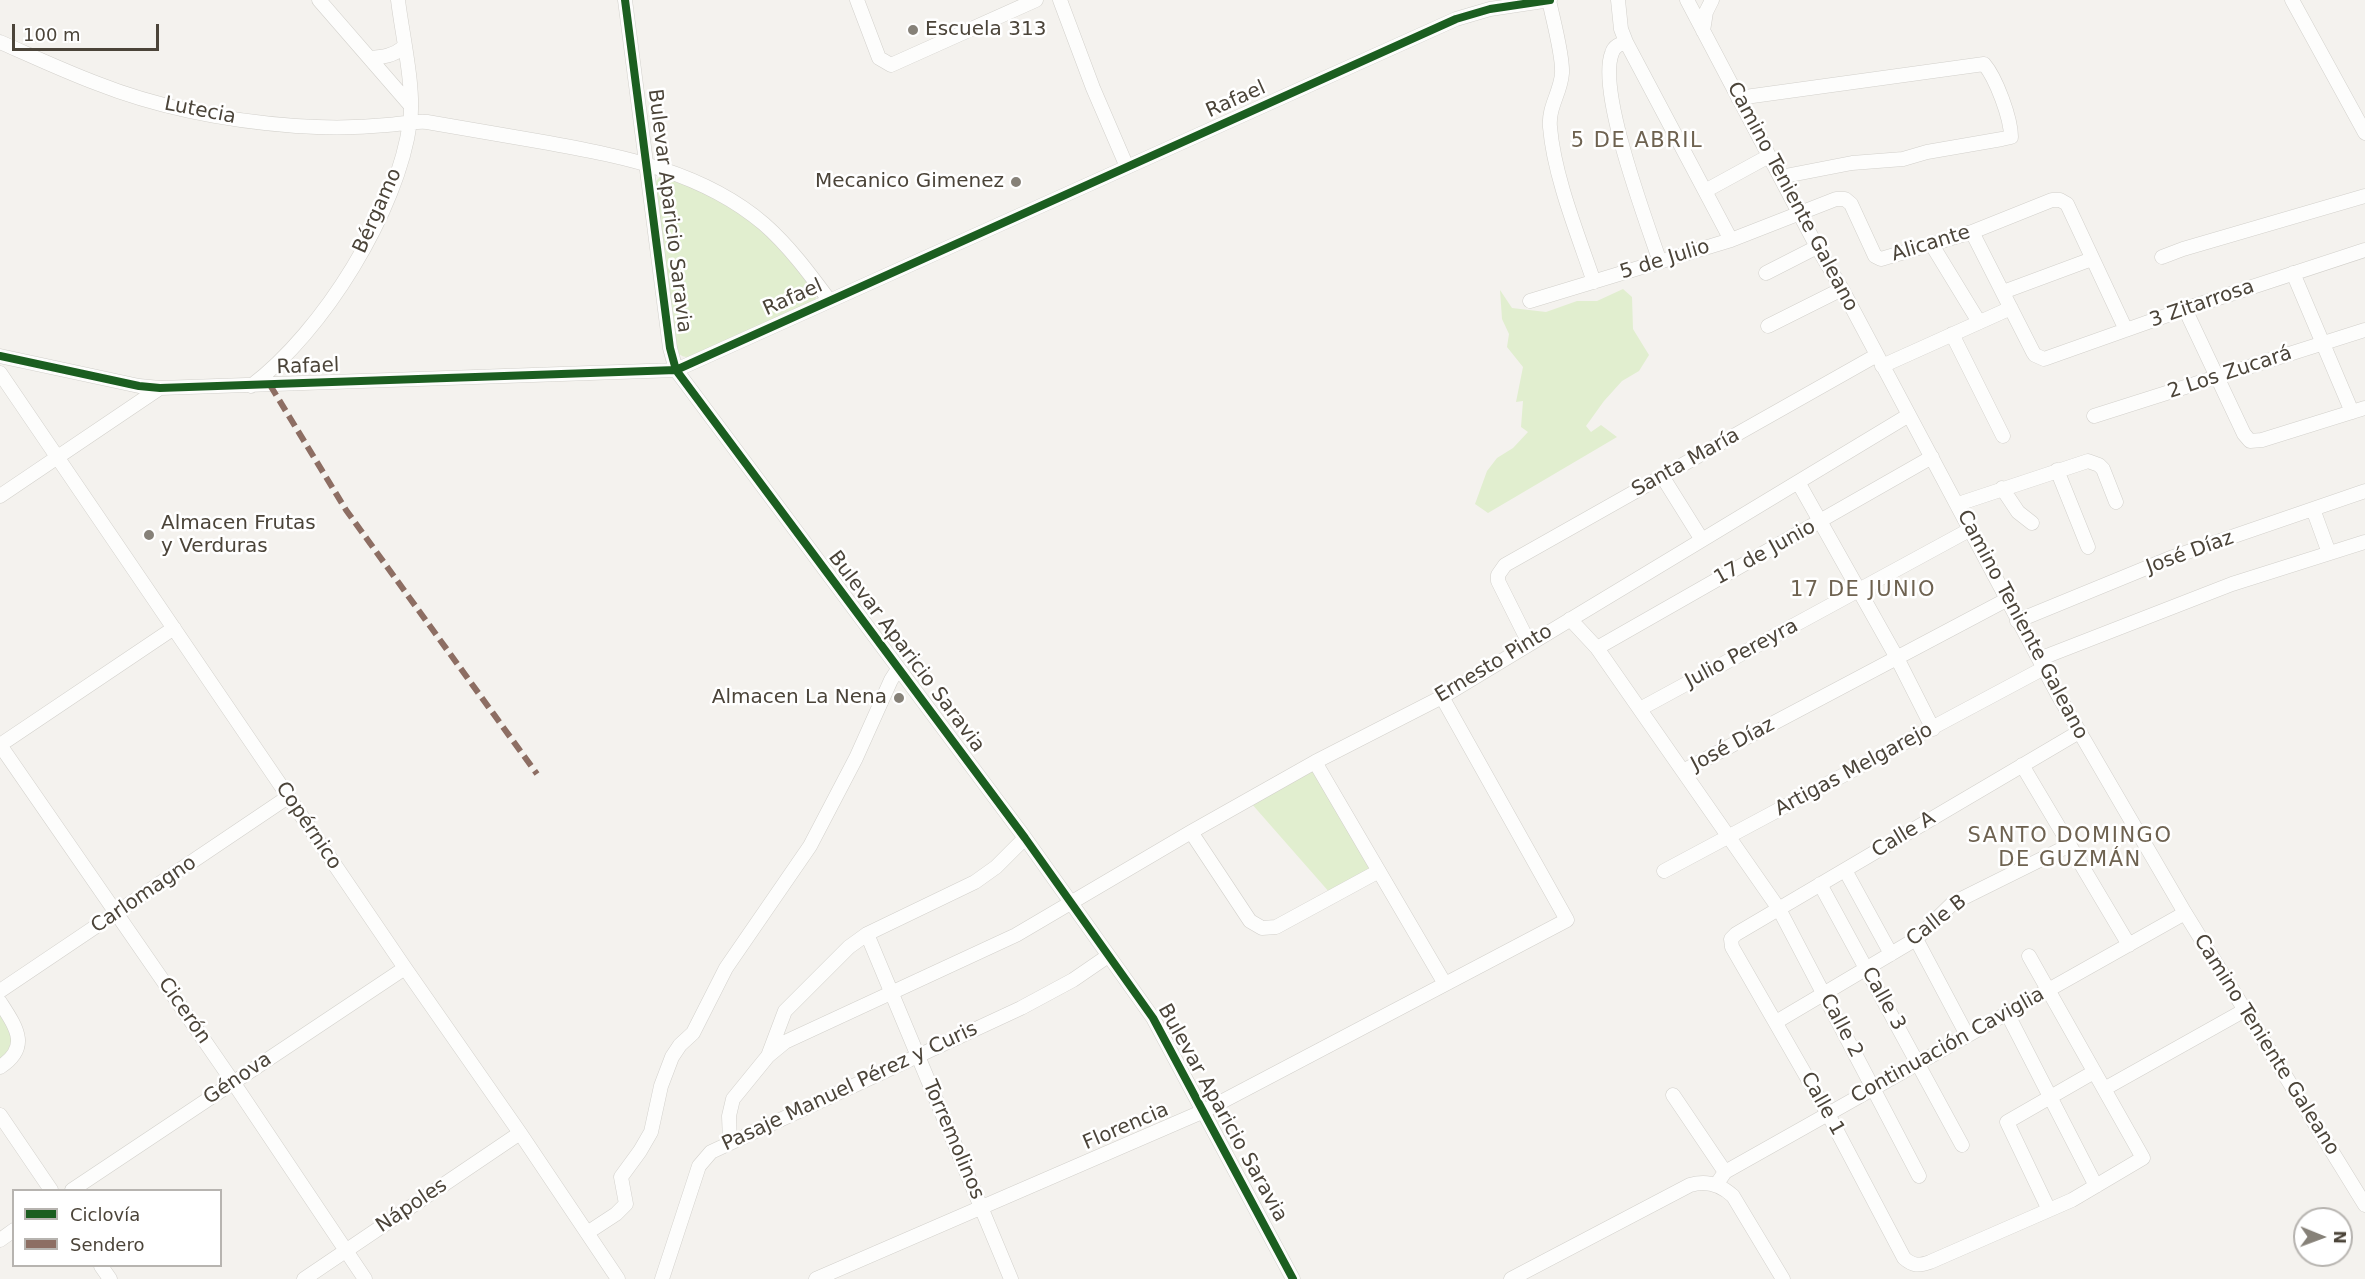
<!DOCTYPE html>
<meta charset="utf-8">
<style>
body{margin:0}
#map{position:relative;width:2365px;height:1279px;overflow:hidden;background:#f4f2ee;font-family:"DejaVu Sans",sans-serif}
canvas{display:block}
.legend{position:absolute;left:12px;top:1189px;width:210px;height:78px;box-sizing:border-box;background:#fff;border:2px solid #b7b4b0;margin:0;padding:8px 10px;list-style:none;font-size:18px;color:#4b4439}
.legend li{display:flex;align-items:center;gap:12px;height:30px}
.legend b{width:30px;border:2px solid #b7b4b0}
.north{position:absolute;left:2293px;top:1207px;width:60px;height:60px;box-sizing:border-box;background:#fff;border:2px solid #b7b4b0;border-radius:50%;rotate:91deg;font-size:16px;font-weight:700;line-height:24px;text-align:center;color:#4b4439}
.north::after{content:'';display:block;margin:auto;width:21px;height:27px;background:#868178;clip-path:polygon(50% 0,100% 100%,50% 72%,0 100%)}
.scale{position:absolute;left:12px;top:24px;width:147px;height:27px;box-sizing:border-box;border:3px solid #4b4439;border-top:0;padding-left:8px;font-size:18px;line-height:21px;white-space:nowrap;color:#4b4439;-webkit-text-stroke:4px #fff;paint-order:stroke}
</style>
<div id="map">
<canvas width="2365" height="1279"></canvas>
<ul class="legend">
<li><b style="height:8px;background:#1b5e20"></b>Ciclovía</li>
<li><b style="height:8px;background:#8d6e63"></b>Sendero</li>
</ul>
<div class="north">N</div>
<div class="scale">100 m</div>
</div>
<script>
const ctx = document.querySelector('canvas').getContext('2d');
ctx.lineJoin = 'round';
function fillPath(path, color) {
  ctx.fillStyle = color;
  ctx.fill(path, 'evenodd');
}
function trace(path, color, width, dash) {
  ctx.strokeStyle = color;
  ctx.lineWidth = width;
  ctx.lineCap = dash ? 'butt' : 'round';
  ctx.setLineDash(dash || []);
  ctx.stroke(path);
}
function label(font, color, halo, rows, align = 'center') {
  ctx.font = font + ' "DejaVu Sans",sans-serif';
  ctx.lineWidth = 5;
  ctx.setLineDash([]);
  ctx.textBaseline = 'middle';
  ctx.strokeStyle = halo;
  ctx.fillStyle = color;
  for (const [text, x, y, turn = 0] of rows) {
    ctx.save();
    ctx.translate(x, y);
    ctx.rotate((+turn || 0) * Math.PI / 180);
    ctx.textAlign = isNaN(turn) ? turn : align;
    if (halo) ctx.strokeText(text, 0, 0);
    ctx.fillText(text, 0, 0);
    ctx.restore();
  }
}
const green = new Path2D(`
 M661,176c13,1 24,8 35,13 57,27 85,56 121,106l-3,8 -122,53c-7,2 -10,1 -16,-5l-22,-168z
 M1623,289l9,8 1,32 16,26 -10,16 -17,10 -18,20 -18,25 5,6 10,-7 16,12 -129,76 -13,-9 12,-33 10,-13 16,-10 15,-16 -7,-5 2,-26 -7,1 7,-35 -16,-20 2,-13 -7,-15 -2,-29 12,18 34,4 31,-11h20z
 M1313,770l59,100 -42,23 -79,-90z
 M0,1010l12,18 -1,22 -11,10z`);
const minor = new Path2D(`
 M319,0l92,106
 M625,0l45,348 6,22 349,468 128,180 140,261
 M857,0l22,58 12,7 145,-65
 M1060,0l33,88 34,79
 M1549,0c4,20 14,55 13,73 -1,19 -14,34 -12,54 4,49 28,108 44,155
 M1618,0l3,29 5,13 105,198
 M1687,0l130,247 25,42 216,406 127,218 180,292
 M2292,0l73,133
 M1703,31l3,-19 6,-12
 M0,42c32,14 64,29 96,41 63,25 133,38 200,43 30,2 61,2 91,-1 14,-1 26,-4 40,-3 41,7 81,14 122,21 76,14 154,29 215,81 25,22 45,49 65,76
 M1626,42c-6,2 -12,4 -14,11 -15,38 34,167 48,209
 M370,58c13,-1 23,-2 34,-11
 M1738,98l246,-34c12,14 27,54 27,73l-9,2 -75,13 -24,7 -51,4 -72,14
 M1705,191l64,-35
 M1972,232l61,120 2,3 9,4 141,-50 180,-59
 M1932,245l47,77
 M2162,257l21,-8 182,-53
 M1766,273l51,-26
 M2293,273l59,139
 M2003,292l89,-33
 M1530,301l201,-61 105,-41h9l6,5 24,52 6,3 91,-27 80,-32h8l7,4 59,126
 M2185,309l59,125 6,7 12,-1 103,-32
 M1768,326l74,-37
 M1952,334l51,102
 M0,356l139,30 21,2 516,-18 780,-351 34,-10 60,-9
 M1882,366l129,-58
 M0,373l405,595 115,165 98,146
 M251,386c72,-54 147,-175 159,-264 5,-33 -8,-88 -12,-122
 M2094,416l271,-86
 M2057,470l31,77
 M1662,476l40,64
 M1798,482l99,176 36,71
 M2002,488l16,24 14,11
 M0,496l160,-108
 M1958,504l130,-43 11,4 4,4 13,33
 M2313,509l16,44
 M1570,619l27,29 182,261 140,267
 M2017,621l156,-64 192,-66
 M1529,643l-31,-62v-6l7,-10 372,-210
 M1597,648l335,-191
 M2039,659l193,-75 133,-42
 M1640,709l331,-180
 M0,745l233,337 132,197
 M0,745l174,-117
 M1315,762l130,222
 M2022,765l107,180
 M1683,771l323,-171
 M1191,832l59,89 12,7 14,-1 103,-56
 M1845,870l46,84
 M1664,871l380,-203
 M1820,884l142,261
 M867,934l144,345
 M1916,939l51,96
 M2029,956l114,202 -71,42 -142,62c-11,4 -17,4 -26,-4l-76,-144 -96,-167 -1,-8 5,-5 343,-202
 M0,991l288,-194
 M0,1002c16,25 31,45 0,65
 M2007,1013l89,173
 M1776,1022l140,-83 37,-36 117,-58
 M768,1056l17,-14 231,-107 175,-103 124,-70 127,-65 467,-282
 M2104,1089l141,-79
 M1673,1095l52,77
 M0,1115l51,75
 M730,1142l-1,-26 4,-17 35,-43 17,-45 64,-64 18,-13 108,-52 21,-15 29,-29
 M1716,1185l9,-13 460,-259
 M72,1190l333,-222
 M2049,1210l-42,-88 87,-50
 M587,1233l29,-19 10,-10 -5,-27 19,-26 11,-19 10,-46 11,-29 8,-12 13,-12 33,-65 84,-122 46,-88 35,-78 7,-11
 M0,1240l14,-10
 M101,1266l9,13
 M304,1279l216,-146
 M662,1279l37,-113 12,-14 310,-144 52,-28 35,-24
 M816,1279l388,-168 363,-191 -125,-223
 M1511,1279l179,-94c16,-5 30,-1 43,11l50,83`);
const quiet = new Path2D(`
 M270,385l76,125 191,264`);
const cycleway = new Path2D(`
 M625,0l45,348 6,22 349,468 128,180 140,261
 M0,356l139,30 21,2 516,-18 780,-351 34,-10 60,-9`);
const markers = [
 [913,30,6,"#868178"],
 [1016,182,6,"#868178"],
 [149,535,6,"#868178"],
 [899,698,6,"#868178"]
];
const poiNames = [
 ["Escuela 313",925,30],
 ["Mecanico Gimenez",1004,182,"right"],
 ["Almacen Frutas",161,524],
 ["y Verduras",161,547],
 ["Almacen La Nena",887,698,"right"]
];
const streetNames = [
 ["Rafael",1236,100,-24],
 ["Lutecia",200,111,11],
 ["Camino Teniente Galeano",1792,197,62],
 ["Bérgamo",378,211,-66],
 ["Bulevar Aparicio Saravia",669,211,83],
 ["Alicante",1931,244,-17],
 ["5 de Julio",1665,260,-17],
 ["Rafael",793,298,-24],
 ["3 Zitarrosa",2202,304,-19],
 ["Rafael",308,367,-2],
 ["2 Los Zucará",2230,373,-18],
 ["Santa María",1686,463,-29],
 ["17 de Junio",1765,553,-29],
 ["José Díaz",2190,553,-20],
 ["Camino Teniente Galeano",2022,625,62],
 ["Bulevar Aparicio Saravia",906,652,53],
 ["Julio Pereyra",1742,654,-28],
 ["Ernesto Pinto",1494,664,-31],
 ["José Díaz",1733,745,-28],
 ["Artigas Melgarejo",1854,770,-28],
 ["Copérnico",308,826,56],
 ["Calle A",1904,835,-31],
 ["Carlomagno",144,895,-34],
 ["Calle B",1937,921,-38],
 ["Calle 3",1883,999,61],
 ["Cicerón",184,1011,55],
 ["Calle 2",1841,1026,62],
 ["Camino Teniente Galeano",2266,1045,58],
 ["Continuación Caviglia",1948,1046,-29],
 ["Génova",238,1079,-34],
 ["Pasaje Manuel Pérez y Curis",850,1087,-25],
 ["Calle 1",1822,1104,61],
 ["Bulevar Aparicio Saravia",1222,1113,61],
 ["Florencia",1126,1127,-23],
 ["Torremolinos",953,1140,67],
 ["Nápoles",412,1206,-34]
];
const neighbourhoodNames = [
 ["5 DE ABRIL",1637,142],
 ["17 DE JUNIO",1863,591],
 ["SANTO DOMINGO",2070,837],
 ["DE GUZMÁN",2070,861]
];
fillPath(green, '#e1eecf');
trace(minor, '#d2d0cb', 15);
trace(minor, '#fdfdfc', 14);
trace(quiet, '#8d6e63', 6, [12, 6]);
trace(cycleway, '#1b5e20', 8);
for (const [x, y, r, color] of markers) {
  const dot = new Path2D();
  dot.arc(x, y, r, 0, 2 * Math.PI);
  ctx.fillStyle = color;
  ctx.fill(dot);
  trace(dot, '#fff', 2);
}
label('20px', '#4b4439', '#fff', poiNames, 'left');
label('20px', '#4b4439', '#fff', streetNames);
ctx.letterSpacing = '1.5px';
label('21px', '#6e6250', '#fff', neighbourhoodNames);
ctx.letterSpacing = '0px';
</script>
